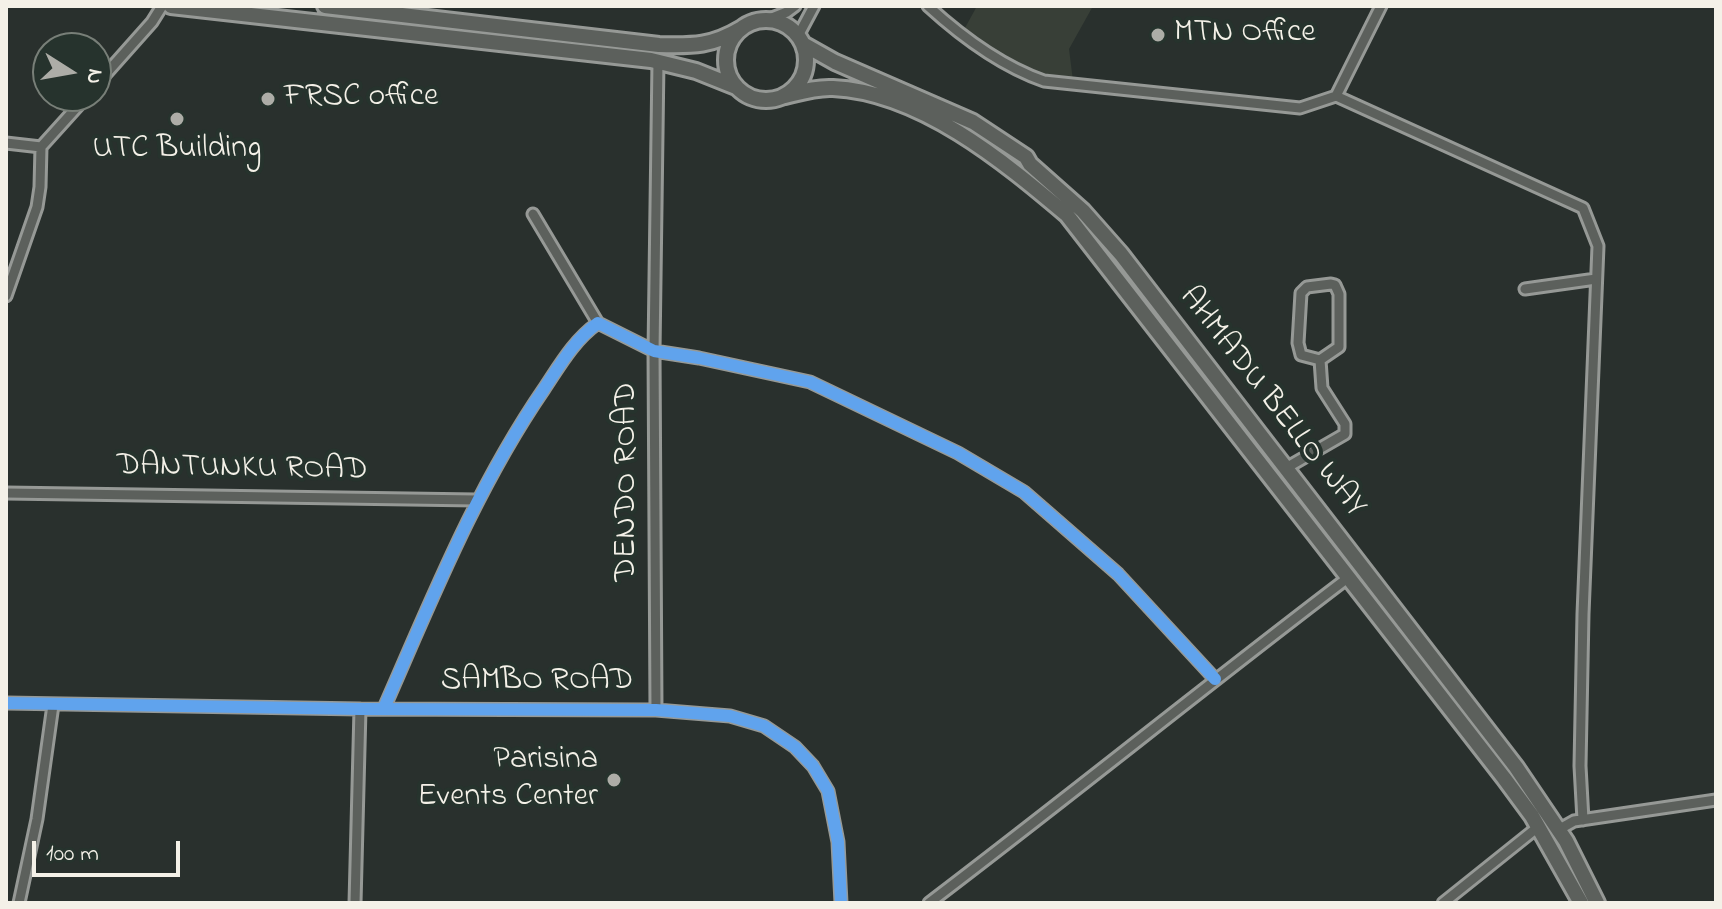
<!DOCTYPE html>
<style>
body{margin:0}
#map{position:relative;width:1722px;height:909px;overflow:hidden;background:#29302d;font-family:"Indie Flower",sans-serif}
canvas{display:block}
.frame{position:absolute;inset:0;border:8px solid #f4f1e8;pointer-events:none}
.north{position:absolute;left:32px;top:32px;width:80px;height:80px;box-sizing:border-box;background:#26332d;border:2px solid #787f78;border-radius:50%;rotate:101deg;font-size:22px;font-weight:700;line-height:32px;text-align:center;color:#f4f1e8}
.north::after{content:'';display:block;margin:auto;width:28px;height:36px;background:#adada7;clip-path:polygon(50% 0,100% 100%,50% 72%,0 100%)}
.scale{position:absolute;left:32px;top:841px;width:148px;height:36px;box-sizing:border-box;border:4px solid #f4f1e8;border-top:0;padding-left:10px;font-size:24px;line-height:28px;white-space:nowrap;color:#f4f1e8;-webkit-text-stroke:6px #26332d;paint-order:stroke}
</style>
<div id="map">
<canvas width="1722" height="909"></canvas>
<div class="frame"></div>
<div class="north">N</div>
<div class="scale">100 m</div>
</div>
<script>
const ctx = document.querySelector('canvas').getContext('2d');
ctx.lineJoin = 'round';
function fillPath(path, color) {
  ctx.fillStyle = color;
  ctx.fill(path, 'evenodd');
}
function trace(path, color, width, dash) {
  ctx.strokeStyle = color;
  ctx.lineWidth = width;
  ctx.lineCap = dash ? 'butt' : 'round';
  ctx.setLineDash(dash || []);
  ctx.stroke(path);
}
function label(font, color, halo, rows, align = 'center') {
  ctx.font = font + ' "Indie Flower",sans-serif';
  ctx.lineWidth = 8;
  ctx.setLineDash([]);
  ctx.textBaseline = 'middle';
  ctx.strokeStyle = halo;
  ctx.fillStyle = color;
  for (const [text, x, y, turn = 0] of rows) {
    ctx.save();
    ctx.translate(x, y);
    ctx.rotate((+turn || 0) * Math.PI / 180);
    ctx.textAlign = isNaN(turn) ? turn : align;
    if (halo) ctx.strokeText(text, 0, 0);
    ctx.fillText(text, 0, 0);
    ctx.restore();
  }
}
const built = new Path2D(`
 M977,6h116l-24,43 4,32 -48,-6 -65,-38z`);
const street = new Path2D(`
 M928,6c34,31 73,60 116,75l256,27 36,-12 45,-90
 M767,20l20,-8 8,-6
 M798,36l16,-30
 M96,85l56,-63 10,-16
 M1336,96l247,112 15,38 -15,368 -3,152 3,54
 M6,143l35,4
 M533,214l65,109
 M1331,284l4,1 4,9v53l-19,13 -19,-5 -3,-12 3,-50 6,-6z
 M1525,289l71,-10
 M6,296l31,-89 3,-20 1,-40 46,-51
 M1286,468l59,-34v-10l-23,-36 -2,-28
 M6,493l470,7
 M6,703l354,6 296,1 74,6 34,10 31,21 18,19 15,25 10,51 3,61
 M384,708c48,-109 92,-220 160,-319 16,-24 30,-49 54,-66l56,28 45,7 111,24 148,71 66,39 94,82 97,105
 M656,710l-2,-359 4,-290
 M1558,830l16,-9 142,-21
 M19,903l18,-84 16,-114
 M355,903l5,-194
 M929,903c141,-107 279,-219 420,-326
 M1443,903l95,-76`);
const primary = new Path2D(`
 M171,6l480,54 45,11 40,16
 M325,6l334,39c35,1 53,1 83,-17
 M726 60a40 40 0 1 1 80 0a40 40 0 1 1-80 0Z
 M803,44l32,18 138,60 53,35 4,7 53,47 38,43 395,513 50,74 31,62
 M785,96c16,-4 32,-9 48,-8 87,4 170,73 234,127l437,563 28,38 49,87`);
const cycleway = new Path2D(`
 M6,703l354,6 296,1 74,6 34,10 31,21 18,19 15,25 10,51 3,61
 M384,708c48,-109 92,-220 160,-319 16,-24 30,-49 54,-66l56,28 45,7 111,24 148,71 66,39 94,82 97,105`);
const markers = [
 [1158,35,8,"#adada7"],
 [268,99,8,"#adada7"],
 [177,119,8,"#adada7"],
 [614,780,8,"#adada7"]
];
const poiNames = [
 ["MTN Office",1174,35],
 ["FRSC office",284,99],
 ["UTC Building",177,151,"center"],
 ["Parisina",598,762,"right"],
 ["Events Center",598,799,"right"]
];
const streetNames = [
 ["AHMADU BELLO WAY",1271,403,52],
 ["DANTUNKU ROAD",242,470,1],
 ["DENDO ROAD",629,482,-90],
 ["SAMBO ROAD",537,683]
];
fillPath(built, '#383f37');
trace(street, '#969996', 15);
trace(primary, '#969996', 20);
trace(street, '#5c605c', 9);
trace(primary, '#5c605c', 14);
trace(cycleway, '#60a3ed', 12);
for (const [x, y, r, color] of markers) {
  const dot = new Path2D();
  dot.arc(x, y, r, 0, 2 * Math.PI);
  ctx.fillStyle = color;
  ctx.fill(dot);
  trace(dot, '#26332d', 3);
}
label('32px', '#f4f1e8', '#26332d', poiNames, 'left');
label('32px', '#f4f1e8', '#26332d', streetNames);
</script>
